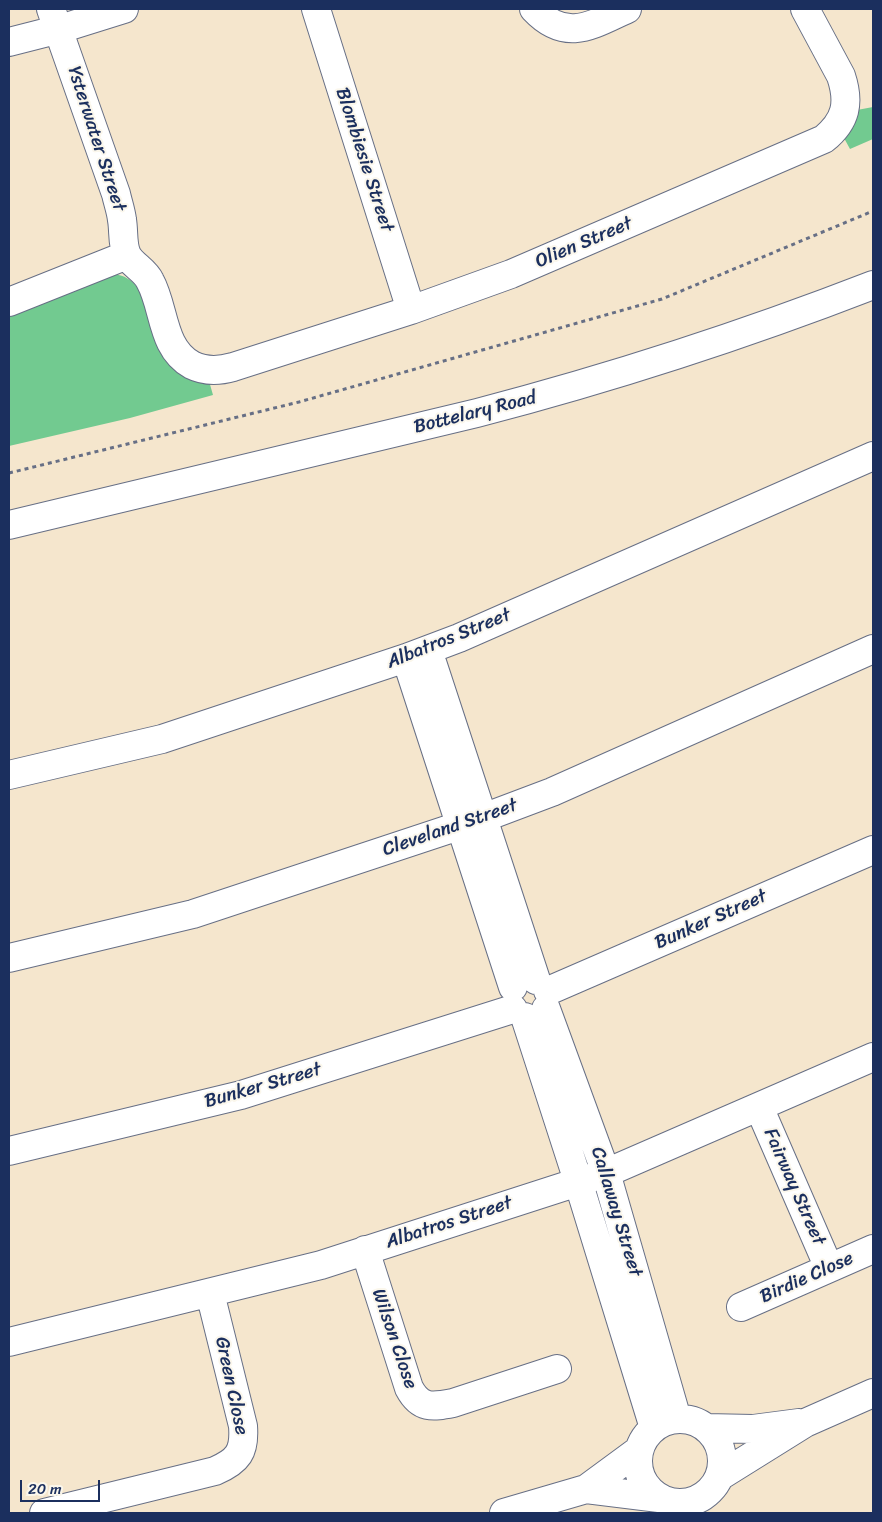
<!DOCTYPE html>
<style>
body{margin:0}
#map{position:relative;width:882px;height:1522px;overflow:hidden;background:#f5e6cd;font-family:Sriracha,sans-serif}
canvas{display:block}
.frame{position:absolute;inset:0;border:10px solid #1b2f5e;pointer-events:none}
.scale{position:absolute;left:20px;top:1480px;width:80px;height:22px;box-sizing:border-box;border:2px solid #1b2f5e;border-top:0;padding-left:6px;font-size:15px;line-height:18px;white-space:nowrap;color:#1b2f5e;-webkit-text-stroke:4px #fbf7ec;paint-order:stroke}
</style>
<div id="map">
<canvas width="882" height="1522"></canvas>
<div class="frame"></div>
<div class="scale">20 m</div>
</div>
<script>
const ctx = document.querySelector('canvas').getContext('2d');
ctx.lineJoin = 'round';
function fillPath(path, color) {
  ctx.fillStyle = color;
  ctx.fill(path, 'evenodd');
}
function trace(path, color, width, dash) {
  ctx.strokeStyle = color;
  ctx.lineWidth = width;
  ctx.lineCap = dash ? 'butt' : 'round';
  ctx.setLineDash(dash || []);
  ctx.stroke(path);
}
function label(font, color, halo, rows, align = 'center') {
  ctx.font = font + ' Sriracha,sans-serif';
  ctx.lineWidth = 4;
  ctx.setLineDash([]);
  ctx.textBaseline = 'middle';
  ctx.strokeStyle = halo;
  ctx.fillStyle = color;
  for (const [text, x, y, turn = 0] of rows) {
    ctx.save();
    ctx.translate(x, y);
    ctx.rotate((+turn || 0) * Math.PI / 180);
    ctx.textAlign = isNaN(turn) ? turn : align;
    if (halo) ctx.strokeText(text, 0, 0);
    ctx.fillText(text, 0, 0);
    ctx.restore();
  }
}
const green = new Path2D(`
 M873,107v32l-23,10 -6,-11 13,-28z
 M112,274c13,1 20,6 28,16l18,57 7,10 44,24 4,14 -83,23 -121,28v-131z`);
const path = new Path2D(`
 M9,473l290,-71 363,-103 211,-88`);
const minor = new Path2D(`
 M51,9l65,185c2,9 5,17 6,26 2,11 0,25 5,35 5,10 18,15 23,26 15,27 11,67 42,84 14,7 27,6 41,2l178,-57 100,-36 313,-135c22,-18 26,-36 17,-63l-36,-67
 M316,9l95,301
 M534,9c32,34 58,16 93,0
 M9,42l51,-13 64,-20
 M9,302l118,-47
 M428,650l108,330
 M406,658l107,329
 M9,775l153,-36 244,-81 53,-20 414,-182
 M9,958l184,-44 290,-96 69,-26 321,-143
 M548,991l325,-141
 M546,1009l60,164 71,246
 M525,1017l53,164 76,247
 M759,1107l70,161
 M9,1151l232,-56 272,-86
 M365,1250l44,138c11,21 23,19 44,15l104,-34
 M741,1307l132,-58
 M9,1342l312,-77 285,-92 267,-116
 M638 1461a42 42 0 1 1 84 0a42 42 0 1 1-84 0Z
 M706,1428l47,1 46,-6
 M720,1476l85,-53 68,-30
 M586,1489l73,9
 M44,1513l171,-42c23,-10 30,-19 28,-45l-33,-133
 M504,1513l82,-24 53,-39`);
const major = new Path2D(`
 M9,525l468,-112c134,-35 267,-78 396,-128`);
const streetNames = [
 ["Ysterwater Street",96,139,72],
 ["Blombiesie Street",364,160,72],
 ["Olien Street",584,243,-23],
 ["Bottelary Road",475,413,-14],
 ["Albatros Street",449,639,-22],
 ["Cleveland Street",450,828,-19],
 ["Bunker Street",711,920,-24],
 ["Bunker Street",263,1086,-16],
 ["Fairway Street",794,1187,66],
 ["Callaway Street",616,1212,73],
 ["Albatros Street",449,1223,-18],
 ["Birdie Close",807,1278,-24],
 ["Wilson Close",394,1339,71],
 ["Green Close",231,1386,78]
];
fillPath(green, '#72ca90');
trace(minor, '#676f85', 30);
trace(major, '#676f85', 30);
trace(path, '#676f85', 3, [4, 4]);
trace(minor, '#fff', 28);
trace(major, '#fff', 28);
label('19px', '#1b2f5e', '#fbf7ec', streetNames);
</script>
